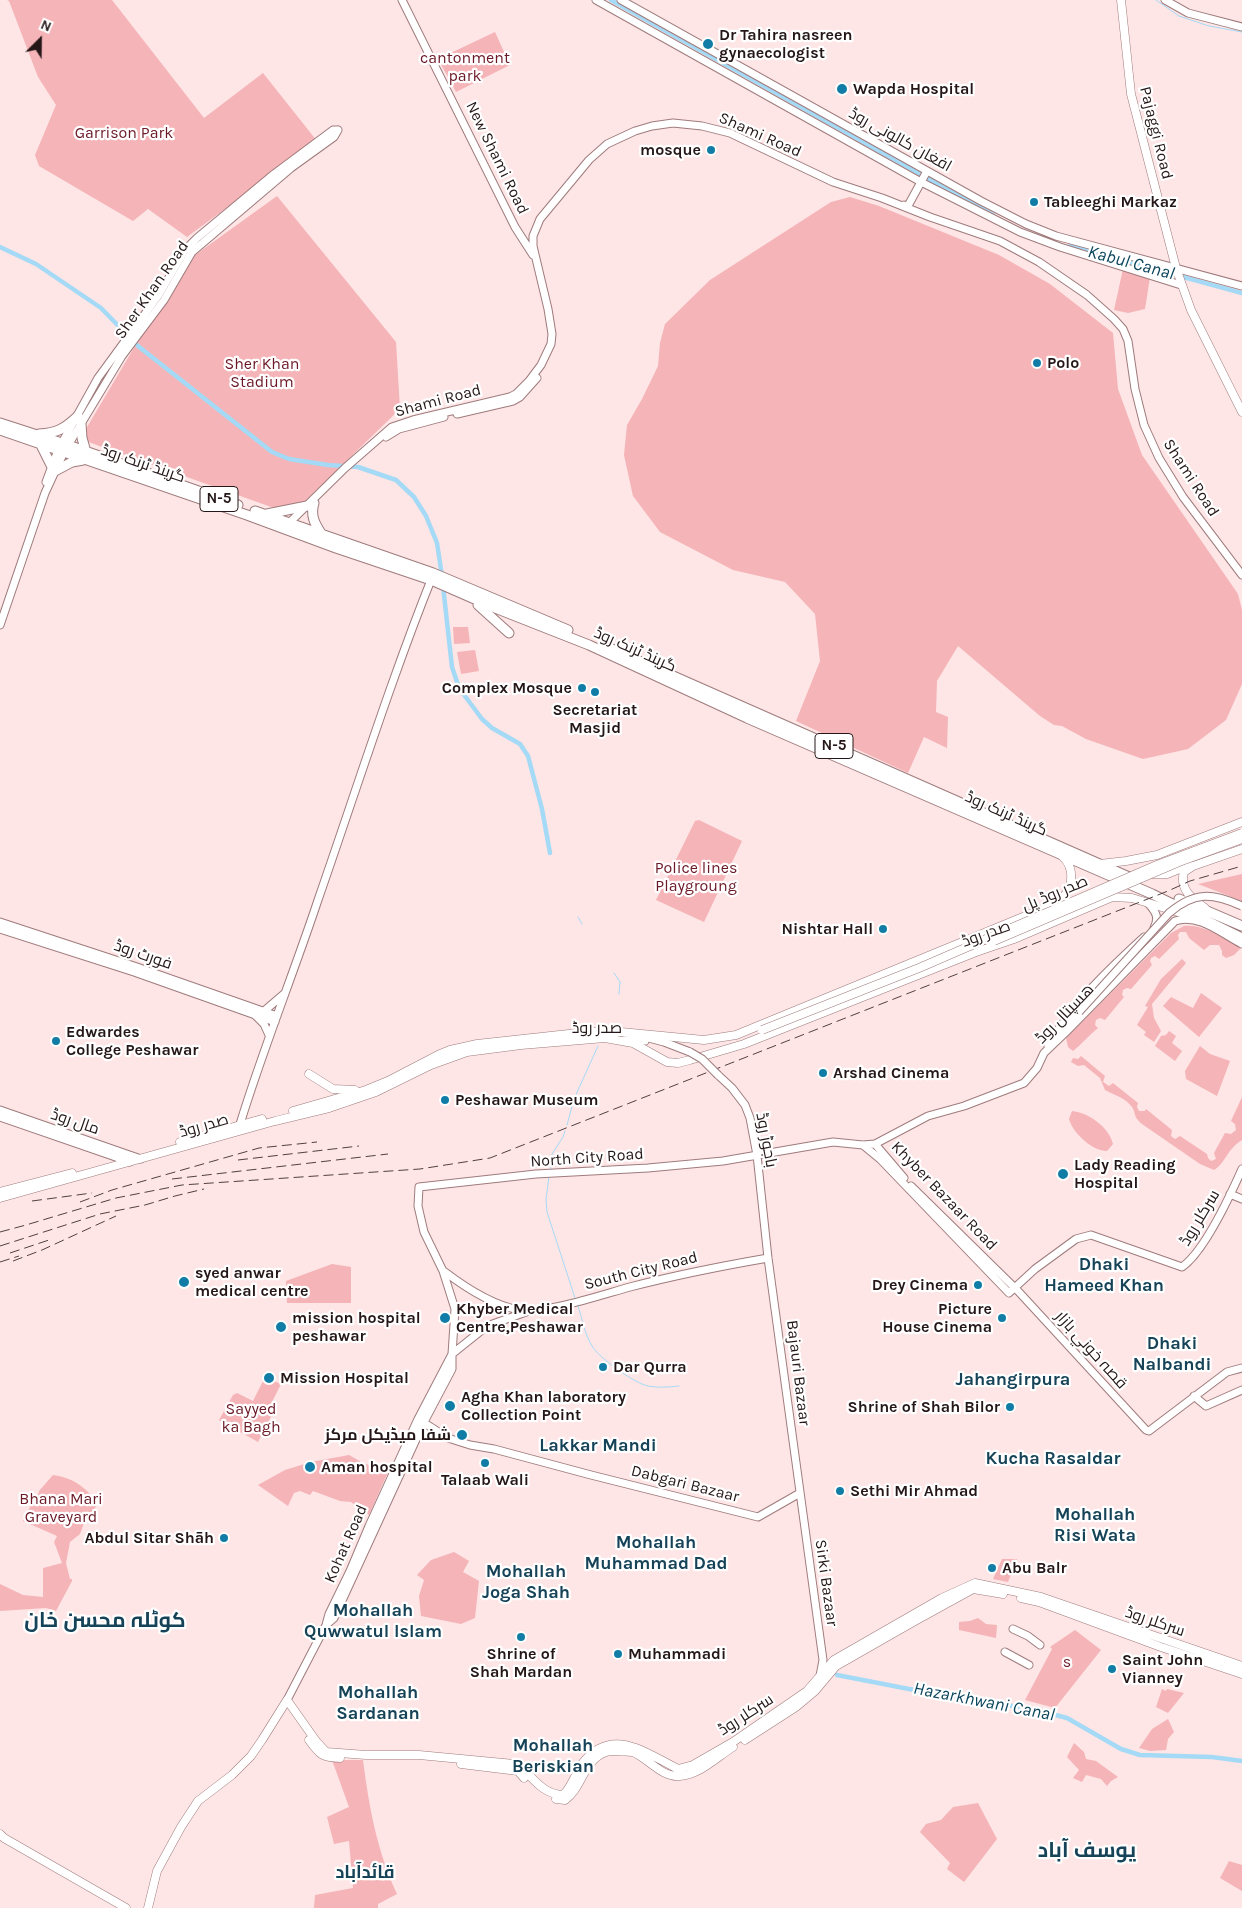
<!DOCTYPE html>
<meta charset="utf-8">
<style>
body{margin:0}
#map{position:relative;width:1242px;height:1908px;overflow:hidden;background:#fee5e6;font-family:Karla,sans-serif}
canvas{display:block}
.north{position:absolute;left:15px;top:15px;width:50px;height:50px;-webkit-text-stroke:4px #fff;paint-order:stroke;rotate:23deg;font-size:14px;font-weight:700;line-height:20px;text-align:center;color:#251718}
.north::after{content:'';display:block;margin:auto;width:18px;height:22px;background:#251718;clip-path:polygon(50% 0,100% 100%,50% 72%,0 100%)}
</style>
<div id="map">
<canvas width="1242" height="1908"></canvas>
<div class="north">N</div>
</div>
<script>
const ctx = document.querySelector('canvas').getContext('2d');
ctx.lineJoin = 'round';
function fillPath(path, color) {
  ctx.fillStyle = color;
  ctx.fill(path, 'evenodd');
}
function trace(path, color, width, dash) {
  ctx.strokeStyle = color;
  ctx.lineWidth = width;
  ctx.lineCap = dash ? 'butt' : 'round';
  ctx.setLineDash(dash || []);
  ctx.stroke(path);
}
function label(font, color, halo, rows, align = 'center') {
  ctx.font = font + ' Karla,Cairo,sans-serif';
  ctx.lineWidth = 4.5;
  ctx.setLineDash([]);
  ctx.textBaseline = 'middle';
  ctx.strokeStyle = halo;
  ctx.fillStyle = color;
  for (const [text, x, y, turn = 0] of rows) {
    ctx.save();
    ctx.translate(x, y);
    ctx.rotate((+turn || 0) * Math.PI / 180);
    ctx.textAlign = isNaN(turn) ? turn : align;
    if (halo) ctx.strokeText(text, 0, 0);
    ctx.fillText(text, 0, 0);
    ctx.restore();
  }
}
const green = new Path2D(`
 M7,0h105l92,118 59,-45 54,68 -130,96 -39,-28 -15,12 -94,-55 -4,-11 21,-50 -18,-28 -29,-76z
 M495,32l15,33 -54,27 -18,-33z
 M277,196l119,146 4,67 -98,95 -28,4 -194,-69 104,-176z
 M850,197l29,9 120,49 51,29 63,49 5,56 24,66 96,139 4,16v74l-16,36 -38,29 -45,10 -57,-20 -24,-13 -8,-1 -14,-9 -82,-70 -21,35 -1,31 12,5 -1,31 -23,-11 -16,36 -112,-52 24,-60 -5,-47 -30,-32 -52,-12 -73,-38 -27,-36 -9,-41 3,-30 15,-26 16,-33 2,-23 5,-19 45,-44 121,-78z
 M1123,269l27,8 -5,32 -17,4 -14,-3z
 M453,627h15l2,16 -16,1z
 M475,650l4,21 -18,3 -4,-22z
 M699,820l43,21 -38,81 -48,-22 39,-79z
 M1242,874v27l-44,-17z
 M1184,926c20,-2 41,13 58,21l-8,8 -8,3 -4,-3v-4l-3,-6h-9l-6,5 -15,-12 -3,-6h-6l-2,3 1,4 -20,20 -4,-3 -4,2 -1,3 2,4 -21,24 -4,-1 -4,2 -1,5 2,2 -19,23 -5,-2 -4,2 -1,5 3,3c-9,7 -16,16 -25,23l-5,-4 -2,-9 105,-105z
 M1182,959l4,4 -34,41 2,14 7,13 -7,11 -10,-7 2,-3 -9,-7 11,-18 -3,-1 16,-27z
 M1201,993l21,15 -23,29 -36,-31 8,-9 22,11z
 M1169,1031l7,5 -4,7 10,8 -7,10 -20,-15 6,-10 5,-1z
 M1200,1046l10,8 20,7 -13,35 -31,-17 -1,-8z
 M1081,1056l24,20 -2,6 6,4 4,-3 25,20 -1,4 2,4h6l1,-2 26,21 -1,6 4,3 5,-3 27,18 1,4 3,3 5,-2 -2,-6 11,-20 6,1 5,-4 -1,-6 -4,-3 11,-24v43c-15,9 -17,24 -28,30l-14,-6 -58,-40c-10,-9 -5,-9 -10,-17 -6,-9 -18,-12 -27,-17l-5,-12 -16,-13 -6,1 -7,-4 2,-4 5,1z
 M1072,1111c17,2 37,16 41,33l-6,7c-15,0 -34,-18 -38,-32z
 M332,1264l19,3v36h-64l-1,-22z
 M265,1377l16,7 -10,20 5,3 -18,35 -39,-22 14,-25 4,-2 16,8z
 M349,1455l14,8 25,9 -19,43 -18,-13 -11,-1 -27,-10 -3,4 -10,-4 -6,2 -6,13 -30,-21 27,-15 26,-8z
 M53,1475c20,3 31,11 43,26v5l-3,8 -8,6 -5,14 -10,8 -4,21 4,16h2v2l-16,30 -10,-3 -46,3v-27l23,11 20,2v-29l19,-5 -8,-21 3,-6 -34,-15 7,-14 -2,-6 11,-8v-2z
 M454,1552l15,9 -6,11 16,9 -4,37 -14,6 -40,-8 -2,-20 5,-16 -7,-5 14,-15z
 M1002,1559h15l-9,23 -15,-3z
 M978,1618l8,6 11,1 -1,13 -37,-8v-8l11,-1z
 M1075,1630l26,20 -46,58 -30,-8 27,-51 -2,-2z
 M1162,1689l4,2 1,-2 17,4 -16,20 -12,-6z
 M1168,1719l6,13 -6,7 -2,11 -16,1 -11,-3 13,-19z
 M1074,1743l10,9 2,7 10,2 22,16 -7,4 -4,5 -6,-7 -15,-4 -4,7 -9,-4 6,-8 -12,-13z
 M332,1760h31c6,47 14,91 34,134l-19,10v4h-64l1,-13 38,-7 -4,-47 -15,3 -7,-27 22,-10z
 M978,1803l19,36 -33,43 -17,-13 3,-6 -30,-31 6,-8 15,-4 12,-13z
 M1229,1861l13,4v26l-22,-13z`);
const stream = new Path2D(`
 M1156,0l23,16 30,10 33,6
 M578,917l4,7
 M614,973l6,9 -1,12
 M567,1125l7,-26 24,-53
 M551,1169l1,-15 11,-17 2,-6
 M549,1177l-3,22 1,13 28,86
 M578,1306c4,12 7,29 14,40 7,12 42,37 56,40 11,2 21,1 31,0`);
const canal = new Path2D(`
 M611,0l382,215
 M1070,246l172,47
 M0,247l36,17 65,44 37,38 134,106 17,7 39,6 30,2 38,13 18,17 12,19 11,27 5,33
 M443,586l9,81 7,21 23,31 10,9 28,16 8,12 14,53 8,44
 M837,1675l72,14 128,21 30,8 54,31 19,6 72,2 30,4`);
const secondary = new Path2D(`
 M402,0l113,227 18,28
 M596,0l325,182 99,50 40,15 121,38
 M621,0l360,201 45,23 30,12 186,50
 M1165,0l23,13 54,14
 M904,205l3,1 2,-2 18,-33
 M457,414l56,-13 7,-4 17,-19
 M386,437l13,-8 45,-12
 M46,482l12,-32 40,-72 60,-82 27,-46 12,-12 77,-64 59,-44h5
 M288,527l1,-4 56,-55 47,-41 21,-7 97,-23 6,-3 13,-13 12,-16 10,-21 1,-10 -4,-25 -15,-63v-10l7,-17 49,-59 18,-16 28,-13 17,-5 21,-3 29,3 28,7 103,49 49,16 48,19 70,24 39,21 48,33 27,24 9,10 5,12 7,48 9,36 15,33 24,39 59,78
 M0,625l45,-132 19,-41 58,-96 42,-56 28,-48 99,-84 43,-31 4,-7
 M1148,903c7,8 12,14 6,25
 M0,922l137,45 140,49
 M0,929l134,43 141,50
 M263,1012l21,-18
 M255,1015l9,9 5,11
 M1061,1031l17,-17
 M641,1036l23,6 26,10
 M624,1040l10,-1 11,2
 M1048,1046c23,-41 61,-77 96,-109
 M718,1075l14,13 13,17 5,13 7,37 11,103 55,402 -3,16
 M0,1110l141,49
 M0,1117l130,45
 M240,1124c23,-75 53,-149 78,-224 38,-109 72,-218 115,-325
 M875,1144l29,34
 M863,1145l17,14 129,134 26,-24 41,-30 15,-4 91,32c23,-16 48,-71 60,-98
 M911,1186l107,105 128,139 3,1 78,-59 15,-4
 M1230,1194l12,5
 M445,1272c21,16 47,33 74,38 23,5 85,-16 111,-23 46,-12 92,-21 138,-29
 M1194,1396l12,10 36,-16
 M418,1419l30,19 22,7 24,4 97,26 167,42 42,-24
 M327,1624l7,-6 90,-196 28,-53v-15l35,-28 42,-15
 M1013,1629l15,7 12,9
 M1005,1652l24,13
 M287,1700l39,-75 3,-11 21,-43 19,-45 49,-107 34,-65 3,-45 -12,-38 -19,-39 -6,-26 1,-19 117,-13 112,-6 75,-7 110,-19 30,3 12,-1 53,-28 36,-10 60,-23 13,-15 7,-15 22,-21 109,-111c24,-8 47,13 67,23`);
const primary = new Path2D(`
 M1121,0l10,94 45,174 15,42 51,102
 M1100,864l26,-3 31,-6 85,-33
 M1151,874h16l22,-9
 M1205,908c-13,-9 -26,-19 -21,-36l9,-6 49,-17
 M309,1074l24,15 22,1
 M293,1111l73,-21 22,-9 50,-26 12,-5 27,-6 110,-12h34l83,8 32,-5 314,-129c4,-2 10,-5 13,-9 11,-11 11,-30 0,-40
 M180,1142l82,-23
 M0,1192l72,-19
 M0,1198l275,-77 54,-13 47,-16 55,-27 36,-13 54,-7 84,-7 28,5 34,19 11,1 12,-3 54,-16 232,-92 38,-13 98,-42 20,1 59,18
 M1021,1598l18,4 122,45 81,27
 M309,1740c10,14 13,18 31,18
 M745,1740l51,-33 19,-16 21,-25 77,-44 60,-33 30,5
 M461,1764l57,7 6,7
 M556,1799l9,1c18,-13 18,-40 41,-48 3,-1 8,-1 11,-1 5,1 11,0 16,1 15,6 29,26 47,24 19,-1 37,-19 53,-29
 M0,1834l4,4 122,70
 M148,1908l9,-37 24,-44 17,-26 34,-26 19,-19 11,-16 25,-40 29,41 10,11 40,3h53l95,9c15,4 23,30 49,31 8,-7 12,-20 18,-30 30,-40 63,-13 97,4l15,-4 40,-23 74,-51 27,-31 108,-62 33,-15 66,14 201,69`);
const highway = new Path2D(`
 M0,423l68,22 170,60
 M81,424l1,14 4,14
 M0,430l247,85 89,33 95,32 64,28 94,37 158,73 405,176 90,44
 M39,434c19,-1 26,-6 39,-18
 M40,443l11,22
 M55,471l17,-9 11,-2
 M314,503c-4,13 1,21 8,32
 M255,511l178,62 135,57
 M267,514l40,-8
 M478,605l31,28
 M603,645l533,235
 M1179,899l63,27`);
const rail = new Path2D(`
 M238,1160l121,-14
 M172,1179l216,-25
 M32,1201l60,-8
 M80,1202l32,-12 147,-42 58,-6
 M0,1232l26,-7 90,-27 66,-13 238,-16 70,-11 678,-267 22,-10 52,-15
 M0,1246l100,-32 45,-9 30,-9 29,-7
 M10,1253l42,-14
 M13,1261l29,-11 74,-34
 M0,1262l19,-6`);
const secondaryBridge = new Path2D(`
 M1079,1012l90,-99c26,-22 43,-20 73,-7
 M690,1052l12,7 16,16`);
const primaryBridge = new Path2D(`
 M994,941l185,-79 63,-23
 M762,1030l157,-62 238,-103 85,-32`);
const markers = [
 [708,44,6,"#117da6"],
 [842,89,6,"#117da6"],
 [711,150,5,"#117da6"],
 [1034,202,5,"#117da6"],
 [1037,363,5,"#117da6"],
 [582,688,5,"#117da6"],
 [595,692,5,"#117da6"],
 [883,929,5,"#117da6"],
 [56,1041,5,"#117da6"],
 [823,1073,5,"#117da6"],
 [445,1100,5,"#117da6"],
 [1063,1174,6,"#117da6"],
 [184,1282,6,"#117da6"],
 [978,1285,5,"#117da6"],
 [445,1318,6,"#117da6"],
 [1002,1318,5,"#117da6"],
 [281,1327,6,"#117da6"],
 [603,1367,5,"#117da6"],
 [269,1378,6,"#117da6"],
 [450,1406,6,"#117da6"],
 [1010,1407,5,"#117da6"],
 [462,1435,6,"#117da6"],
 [485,1463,5,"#117da6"],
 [310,1467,6,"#117da6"],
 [840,1491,5,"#117da6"],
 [224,1538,5,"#117da6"],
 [992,1568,5,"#117da6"],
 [521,1637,5,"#117da6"],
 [618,1654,5,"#117da6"],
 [1112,1669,5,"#117da6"]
];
const shields = [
 [219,499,38],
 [834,746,38]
];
const shieldNames = [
 ["N-5",219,499],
 ["N-5",834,746]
];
const poiNames = [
 ["Dr Tahira nasreen",719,35],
 ["gynaecologist",719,53],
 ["Wapda Hospital",853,89],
 ["mosque",701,150,"right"],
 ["Tableeghi Markaz",1044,202],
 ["Polo",1047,363],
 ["Complex Mosque",572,688,"right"],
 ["Secretariat",595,710,"center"],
 ["Masjid",595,728,"center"],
 ["Nishtar Hall",873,929,"right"],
 ["Edwardes",66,1032],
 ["College Peshawar",66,1050],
 ["Arshad Cinema",833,1073],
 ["Peshawar Museum",455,1100],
 ["Lady Reading",1074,1165],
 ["Hospital",1074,1183],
 ["syed anwar",195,1273],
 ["medical centre",195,1291],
 ["Drey Cinema",968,1285,"right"],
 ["Khyber Medical",456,1309],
 ["Centre,Peshawar",456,1327],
 ["Picture",992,1309,"right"],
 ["House Cinema",992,1327,"right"],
 ["mission hospital",292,1318],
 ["peshawar",292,1336],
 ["Dar Qurra",613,1367],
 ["Mission Hospital",280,1378],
 ["Agha Khan laboratory",461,1397],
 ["Collection Point",461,1415],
 ["Shrine of Shah Bilor",1000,1407,"right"],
 ["شفا میڈیکل مركز",451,1435,"right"],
 ["Aman hospital",321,1467],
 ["Talaab Wali",485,1480,"center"],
 ["Sethi Mir Ahmad",850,1491],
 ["Abdul Sitar Shāh",214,1538,"right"],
 ["Abu Balr",1002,1568],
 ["Shrine of",521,1654,"center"],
 ["Shah Mardan",521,1672,"center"],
 ["Muhammadi",628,1654],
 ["Saint John",1122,1660],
 ["Vianney",1122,1678]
];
const parkNames = [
 ["cantonment",465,58],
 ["park",465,76],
 ["Garrison Park",124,133],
 ["Sher Khan",262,364],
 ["Stadium",262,382],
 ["Police lines",696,868],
 ["Playgroung",696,886],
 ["Sayyed",251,1409],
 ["ka Bagh",251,1427],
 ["Bhana Mari",61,1499],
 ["Graveyard",61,1517],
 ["s",1067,1662]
];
const streetNames = [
 ["Pajaggi Road",1156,133,76],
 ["Shami Road",760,135,24],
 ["افغان کالونی روڈ",900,140,29],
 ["New Shami Road",497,158,64],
 ["Sher Khan Road",152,290,-55],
 ["Shami Road",438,401,-15],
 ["گرینڈ ٹرنک روڈ",143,464,19],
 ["Shami Road",1191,478,57],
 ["گرینڈ ٹرنک روڈ",635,650,24],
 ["گرینڈ ٹرنک روڈ",1006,814,24],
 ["صدر روڈ پل",1055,894,-23],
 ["صدر روڈ",986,934,-20],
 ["فورٹ روڈ",143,955,19],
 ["ھسپتال روڈ",1065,1014,-46],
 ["صدر روڈ",597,1028],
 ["مال روڈ",75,1122,19],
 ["صدر روڈ",204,1126,-16],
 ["باجوڑ روڈ",766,1140,79],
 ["North City Road",587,1158,-4],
 ["Khyber Bazaar Road",944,1196,46],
 ["سرکلر روڈ",1200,1218,-59],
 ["South City Road",641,1271,-14],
 ["قصہ خوني بازار",1091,1350,48],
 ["Bajauri Bazaar",798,1373,83],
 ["Dabgari Bazaar",685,1484,14],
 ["Kohat Road",346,1544,-66],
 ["Sirki Bazaar",826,1583,82],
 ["سرکلر روڈ",1155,1622,19],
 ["سرکلر روڈ",746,1715,-33]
];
const waterNames = [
 ["Kabul Canal",1131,263,15],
 ["Hazarkhwani Canal",984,1702,11]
];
const neighbourhoodNames = [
 ["Dhaki",1104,1265],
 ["Hameed Khan",1104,1286],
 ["Dhaki",1172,1344],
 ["Nalbandi",1172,1365],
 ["Jahangirpura",1013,1380],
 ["Lakkar Mandi",598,1446],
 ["Kucha Rasaldar",1053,1459],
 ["Mohallah",1095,1515],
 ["Risi Wata",1095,1536],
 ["Mohallah",656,1543],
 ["Muhammad Dad",656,1564],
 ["Mohallah",526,1572],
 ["Joga Shah",526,1593],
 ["Mohallah",373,1611],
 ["Quwwatul Islam",373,1632],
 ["Mohallah",378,1693],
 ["Sardanan",378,1714],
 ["Mohallah",553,1746],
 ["Beriskian",553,1767],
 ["قائدآباد",365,1873]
];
const districtNames = [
 ["کوٹلہ محسن خان",105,1621],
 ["یوسف آباد",1087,1851]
];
fillPath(green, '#f5b4b7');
trace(stream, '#a4daf6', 1);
trace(canal, '#a4daf6', 4.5);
trace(secondary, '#9f7b7c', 9);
trace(primary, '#9f7b7c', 9);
trace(highway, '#9f7b7c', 11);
trace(secondary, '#fff', 7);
trace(primary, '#fff', 8);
trace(highway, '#fff', 9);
trace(rail, '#504041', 1, [10, 5]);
trace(secondaryBridge, '#9f7b7c', 9, []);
trace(primaryBridge, '#9f7b7c', 9, []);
trace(secondaryBridge, '#fff', 7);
trace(primaryBridge, '#fff', 8);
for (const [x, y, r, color] of markers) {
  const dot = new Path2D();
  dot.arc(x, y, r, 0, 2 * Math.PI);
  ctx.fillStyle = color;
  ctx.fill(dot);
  trace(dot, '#fff', 2);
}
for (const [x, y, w] of shields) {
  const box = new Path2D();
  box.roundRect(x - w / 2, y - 12.5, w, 25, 4);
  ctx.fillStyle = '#fff';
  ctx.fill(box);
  trace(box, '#251718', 1);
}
label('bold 15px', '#251718', null, shieldNames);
label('bold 16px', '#251718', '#fff', poiNames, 'left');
label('16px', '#6b1926', '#fff', parkNames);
label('16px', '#251718', '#fff', streetNames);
label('italic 18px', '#0a455c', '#fff', waterNames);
label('bold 18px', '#164357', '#fff', neighbourhoodNames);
label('bold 21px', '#164357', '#fff', districtNames);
</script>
